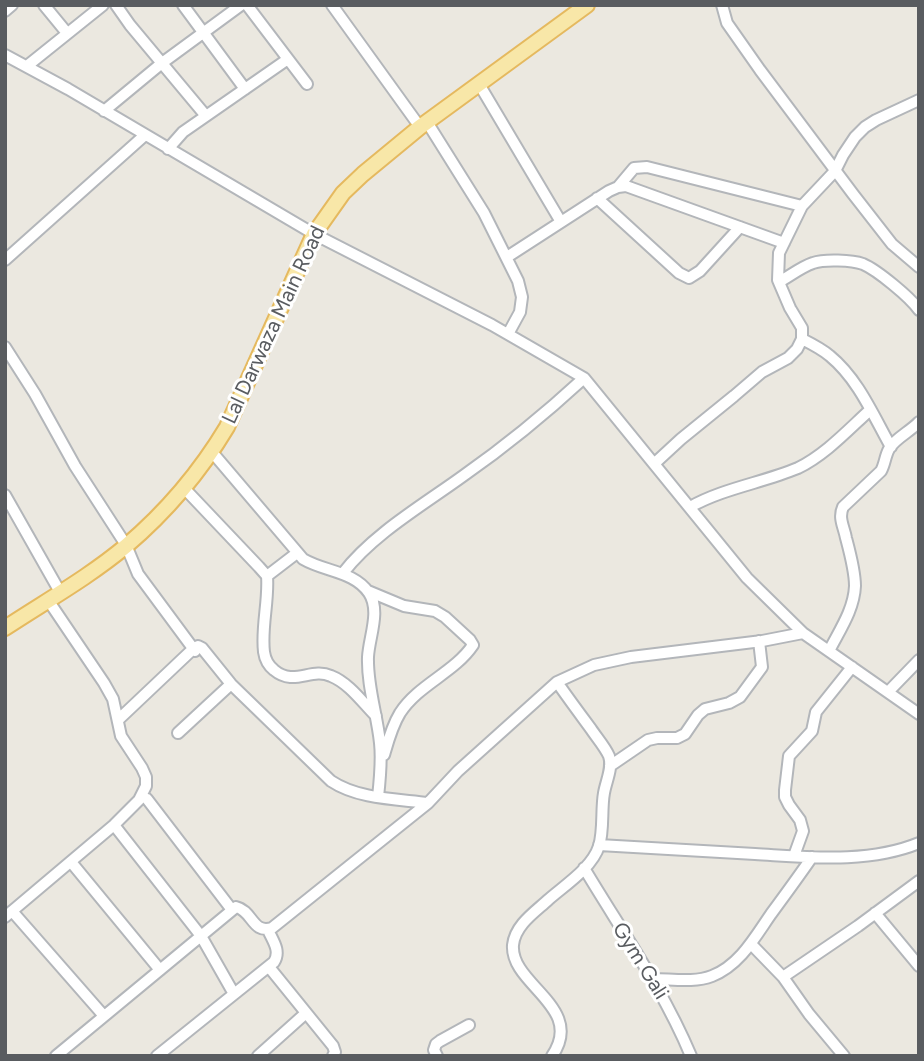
<!DOCTYPE html>
<style>
body{margin:0}
#map{position:relative;width:924px;height:1061px;overflow:hidden;background:#ebe8e0;font-family:Figtree,sans-serif}
canvas{display:block}
.frame{position:absolute;inset:0;border:7px solid #595c60;pointer-events:none}
</style>
<div id="map">
<canvas width="924" height="1061"></canvas>
<div class="frame"></div>
</div>
<script>
const ctx = document.querySelector('canvas').getContext('2d');
ctx.lineJoin = 'round';
function trace(path, color, width, dash) {
  ctx.strokeStyle = color;
  ctx.lineWidth = width;
  ctx.lineCap = dash ? 'butt' : 'round';
  ctx.setLineDash(dash || []);
  ctx.stroke(path);
}
function label(font, color, halo, rows, align = 'center') {
  ctx.font = font + ' Figtree,sans-serif';
  ctx.lineWidth = 6;
  ctx.setLineDash([]);
  ctx.textBaseline = 'middle';
  ctx.strokeStyle = halo;
  ctx.fillStyle = color;
  for (const [text, x, y, turn = 0] of rows) {
    ctx.save();
    ctx.translate(x, y);
    ctx.rotate((+turn || 0) * Math.PI / 180);
    ctx.textAlign = isNaN(turn) ? turn : align;
    if (halo) ctx.strokeText(text, 0, 0);
    ctx.fillText(text, 0, 0);
    ctx.restore();
  }
}
const minor = new Path2D(`
 M44,5l23,28
 M116,5l14,20 76,91
 M183,5l62,84
 M247,5l60,79
 M332,5l88,122
 M722,5l5,18 33,47 93,124 39,50 27,23
 M5,11l7,-6
 M5,55l63,34 246,145 178,91 92,53 163,200 56,55 116,81
 M27,66l76,-61
 M479,84l82,138
 M104,111l58,-48 79,-58
 M427,122l57,91 34,68 4,16 -2,15 -12,22
 M168,149l15,-17 105,-73
 M618,187l16,-19 13,-1 155,39
 M597,198l82,75 10,5 11,-7 40,-44
 M507,257l102,-66 9,-4 8,-1 158,57
 M5,260l140,-125
 M779,282c11,-6 22,-15 34,-19 11,-4 39,-3 50,1 14,6 47,33 56,46
 M802,339c10,5 20,10 28,17 28,23 43,59 61,91
 M5,347l30,47 40,72 51,79 12,29 57,77
 M212,452l91,107c22,13 51,12 66,34 12,18 0,44 -1,64 -1,29 9,57 12,86 2,18 0,36 -2,54
 M655,463l26,-24 53,-43 28,-24 26,-14 9,-9 5,-10v-11l-12,-20 -12,-28 1,-27 23,-47 33,-35 8,-16 12,-18 10,-10 11,-7 43,-20
 M184,488l75,79 8,9c2,25 -6,51 -3,76 1,7 5,14 10,18 20,17 37,-3 57,6 18,7 32,27 45,40
 M5,495l55,97
 M690,507c34,-19 72,-24 108,-39 27,-13 50,-38 72,-58
 M343,573c30,-39 80,-68 120,-97 43,-30 83,-63 121,-98
 M267,576l30,-23
 M368,591l36,15 31,5 10,6 25,23 3,5c-19,28 -54,39 -73,68 -8,13 -12,28 -16,42
 M829,651c10,-20 25,-41 26,-65 0,-15 -5,-33 -9,-48 -2,-11 -8,-20 -3,-31l38,-36c4,-7 4,-15 8,-22 5,-10 22,-18 30,-27
 M888,692l31,-32
 M118,720l75,-71 5,-3 4,2 29,36 100,97c27,18 65,18 97,22
 M178,733l53,-49
 M610,766l38,-26 9,-2h20l8,-4 13,-19 7,-6 24,-6 11,-6 22,-30 -3,-26
 M147,799l85,111
 M114,825l87,111 33,58
 M599,845c52,3 104,6 156,9 53,3 113,10 164,-11
 M794,856l9,-25 -3,-11 -11,-15 -4,-8v-7l4,-34 23,-25 4,-19 36,-45
 M71,862l89,108
 M584,868c37,62 79,121 107,188
 M12,911l92,105
 M875,913l44,53
 M5,917l109,-92 25,-25 7,-14v-9l-4,-9 -21,-32 -8,-37 -9,-16 -56,-83
 M751,944l32,33 26,37 35,42
 M269,967l64,79 2,6 -2,4
 M783,977l75,-51 61,-45
 M653,979c19,0 41,4 59,-3 28,-11 43,-39 59,-62 14,-19 28,-38 41,-57
 M56,1056l180,-149c17,4 16,27 36,21l156,-125 30,-32 99,-89
 M157,1056l117,-94c7,-11 -1,-21 -6,-32
 M258,1056l48,-43
 M437,1056l-3,-6 2,-6 4,-3 29,-16
 M552,1056c34,-49 -42,-71 -39,-111 2,-20 22,-33 35,-45 17,-15 44,-32 51,-54 5,-16 2,-37 5,-53 2,-12 9,-25 5,-37 -4,-9 -12,-18 -18,-27 -11,-15 -23,-31 -34,-47l37,-17 37,-8 131,-16 41,-8`);
const major = new Path2D(`
 M5,628c41,-27 84,-51 121,-82 40,-34 74,-74 101,-119l87,-193 29,-41 20,-19 57,-47 167,-122`);
const streetNames = [
 ["Lal Darwaza Main Road",274,325,-65],
 ["Gym Gali",640,961,58]
];
trace(minor, '#b3b6ba', 14);
trace(major, '#e5b95f', 18);
trace(minor, '#fff', 10);
trace(major, '#f8e7a8', 14);
label('21px', '#595c60', '#fff', streetNames);
</script>
